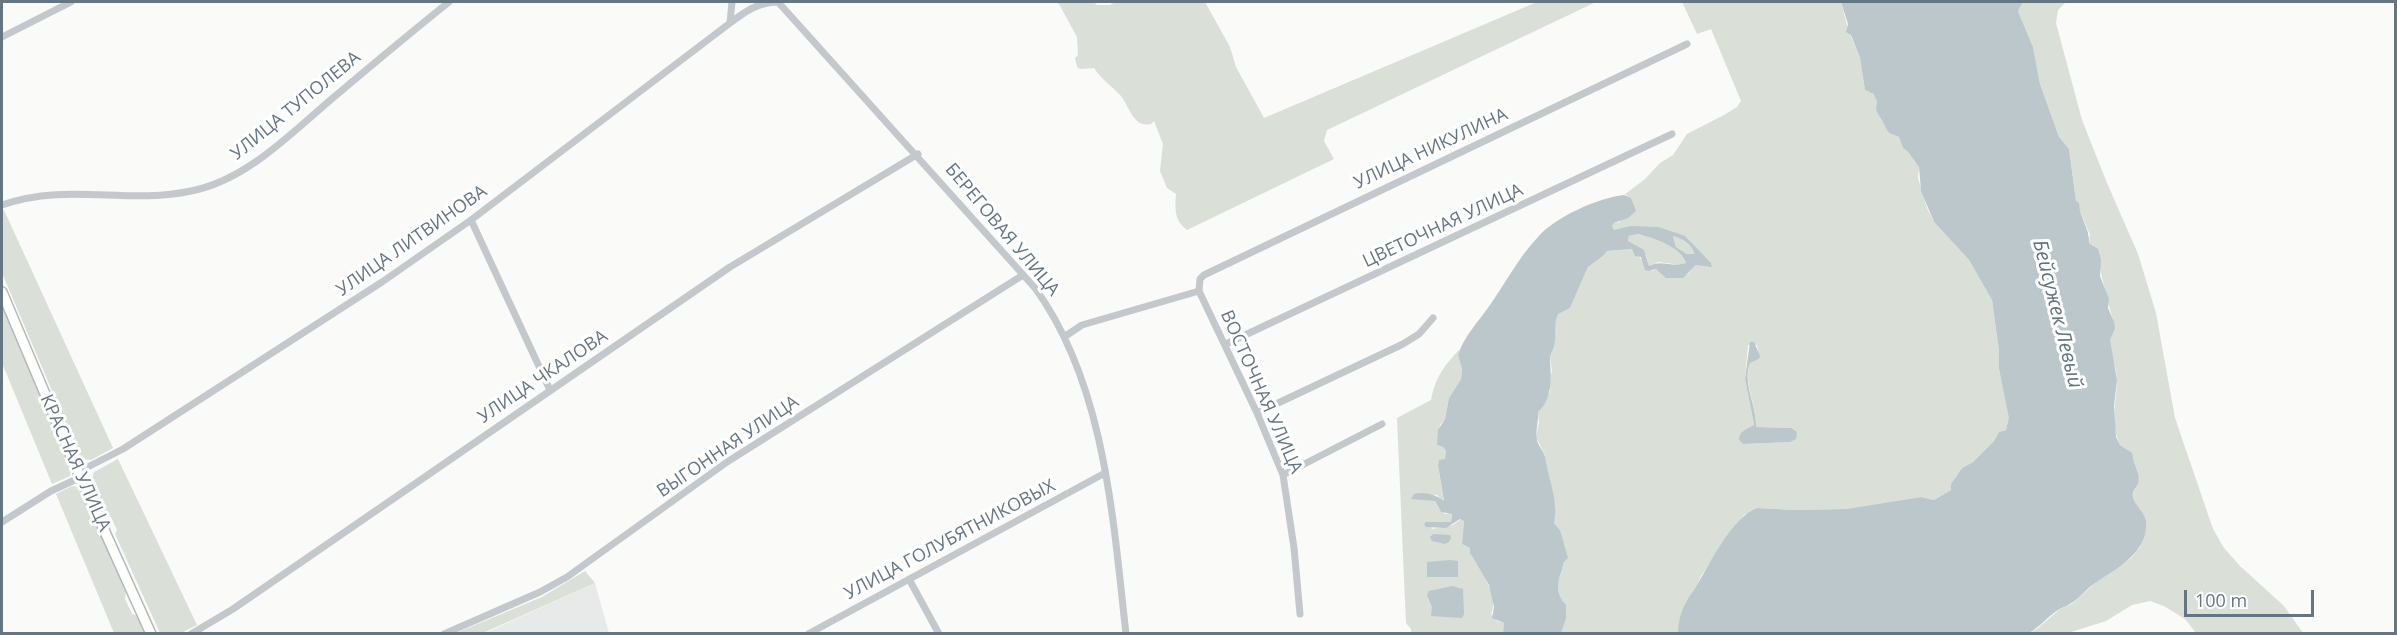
<!DOCTYPE html>
<meta charset="utf-8">
<style>
body{margin:0}
#map{position:relative;width:2397px;height:635px;overflow:hidden;background:#fafaf8;font-family:"Open Sans",sans-serif}
canvas{display:block}
.frame{position:absolute;inset:0;border:3px solid #657683;pointer-events:none}
.scale{position:absolute;left:2184px;top:590px;width:130px;height:27px;box-sizing:border-box;border:3px solid #657683;border-top:0;padding-left:8px;font-size:18px;line-height:21px;white-space:nowrap;color:#657683;-webkit-text-stroke:4px #fff;paint-order:stroke}
</style>
<div id="map">
<canvas width="2397" height="635"></canvas>
<div class="frame"></div>
<div class="scale">100 m</div>
</div>
<script>
const ctx = document.querySelector('canvas').getContext('2d');
ctx.lineJoin = 'round';
function fillPath(path, color) {
  ctx.fillStyle = color;
  ctx.fill(path, 'evenodd');
}
function trace(path, color, width, dash) {
  ctx.strokeStyle = color;
  ctx.lineWidth = width;
  ctx.lineCap = dash ? 'butt' : 'round';
  ctx.setLineDash(dash || []);
  ctx.stroke(path);
}
function label(font, color, halo, rows, align = 'center') {
  ctx.font = font + ' "Open Sans",sans-serif';
  ctx.lineWidth = 6;
  ctx.setLineDash([]);
  ctx.textBaseline = 'middle';
  ctx.strokeStyle = halo;
  ctx.fillStyle = color;
  for (const [text, x, y, turn = 0] of rows) {
    ctx.save();
    ctx.translate(x, y);
    ctx.rotate((+turn || 0) * Math.PI / 180);
    ctx.textAlign = isNaN(turn) ? turn : align;
    if (halo) ctx.strokeText(text, 0, 0);
    ctx.fillText(text, 0, 0);
    ctx.restore();
  }
}
const built = new Path2D(`
 M595,583l14,50 -126,1z`);
const green = new Path2D(`
 M1055,2h39l3,3h13l5,-3h90l25,45 6,20 28,51 273,-116h59l-269,128 -3,11 10,18 -147,71c-13,-10 -12,-21 -11,-36l-9,-6 -7,-17 3,-27 -9,-23 -3,3c-5,1 -9,1 -14,-3 -7,-7 -10,-17 -16,-25 -9,-10 -20,-17 -27,-28l-14,1 -3,-2 -2,-9 3,-3 -1,-18 -18,-33z
 M1682,2h159l7,27 12,29 5,32 10,4 6,26 5,5 3,8 10,4 4,11 5,4 11,15 -1,11 9,30 7,14 35,38 23,40 7,51v18l11,49 -4,12 -7,2 -5,9 -21,21 -11,6 -11,16v6l-17,10 -13,-3 -75,12 -50,1 -39,-2 -13,7 -9,11 -34,50 -4,10 -11,15 -8,33 -117,-1 4,-15 -9,-28 8,-28 -4,-32 -6,-7 1,-17 -10,-41v-10l-9,-18 3,-15 -1,-10 12,-20 -1,-12 3,-9 -2,-14 4,-11v-24l4,-9 12,-5 18,-41 15,-11 4,-5 25,-2 20,22 4,-2 16,9 16,-4 8,-9 16,1c-2,-6 -8,-8 -12,-13 -21,-27 -38,-24 -68,-26 -6,-1 -11,4 -18,3l-2,-4 2,-3 6,-1 7,-27h-3l21,-16 15,-16 13,-8 14,-21 37,-19 13,-8 4,-6 -30,-72 -14,5zM1748,345h9l2,14 -9,4c-7,20 7,43 6,64l35,1 -1,14 -47,2 -4,-4 15,-14 -9,-47z
 M2023,2h43l-8,8 -2,13 26,97 25,63 31,71 18,59 19,105 38,111 11,19 16,18 44,40 19,27h-107l-11,-14 -21,-13 -14,-5 -18,4 -26,16 -38,12h-39l8,-4 23,-20 12,-5 24,-22 35,-24 9,-11 6,-24c-4,-8 -11,-19 -13,-27 0,-5 4,-9 5,-14 2,-12 -7,-31 -18,-37 -10,-22 -4,-41 -3,-64 0,-14 -8,-28 -7,-42 1,-5 5,-12 3,-18 -7,-25 -12,-50 -19,-75l-5,-3 1,-8 -14,-34 -7,-52 -10,-12 -19,-53 -7,-37 -15,-36z
 M4,210l109,238 -22,12 -10,-1 -79,-186v-62z
 M1638,234c16,3 42,12 48,29l-4,2 -24,-3 -9,4 -3,-11 -18,-14 1,-5z
 M1673,235c9,4 20,9 21,20l-7,-1 -11,-7z
 M2,306l69,163 -1,7 -18,8 -50,-121z
 M1460,349l-2,6 4,14 -1,10 -12,19 -4,21 -5,6 -3,20 6,2 3,4 -1,9h-6l-1,5 6,37 -7,-7 -23,-1 21,7 4,8 6,5 7,-1 -1,9 -20,1 1,6 21,-4 8,-6 3,2 -2,23 8,4v5c9,17 30,41 21,61l6,7 7,2 -1,10h-92v-4l-5,-6 -9,-205 34,-18c5,-24 13,-34 29,-51z
 M118,459l79,166 -16,8h-21l-45,-99 2,-4 -6,-13 -5,-2 -15,-34 3,-9z
 M72,486l7,1 47,104 -1,8 7,15 6,2 8,17h-32l-58,-139z
 M585,571l10,12 -112,50h-27l86,-36z`);
const water = new Path2D(`
 M1841,2h182l-5,9 15,36 7,37 19,53 10,12 7,52 3,2c0,14 11,25 10,40l9,6 3,11 -1,16 9,23 -1,9 6,14 1,6 -5,12 7,40 -3,26 2,31 4,8 12,8c1,11 9,20 6,31 -2,4 -6,7 -5,13 2,9 12,15 13,25 2,31 -29,46 -51,61 -9,6 -16,16 -25,21 -4,3 -8,3 -12,6 -11,7 -18,17 -29,23h-351c0,-10 3,-21 8,-31 2,-5 7,-10 10,-15 13,-22 36,-70 61,-79l39,2 50,-1 75,-12 13,3 17,-10v-6l11,-16 11,-6 21,-21 5,-9 7,-2 3,-12 -10,-49v-18l-7,-51 -23,-40 -35,-38 -13,-31 -2,-24 -11,-15 -5,-4 -4,-11 -10,-4 -13,-23 1,-8 -3,-8 -9,-4 -5,-32 -9,-23 -5,-3 2,-8z
 M1624,195l7,3 5,13 -8,7 -14,5 -2,3 2,4 17,-4 27,1 16,5 11,4 26,27 1,4 -16,-2 -13,13h-17l-10,-9 -8,2 -3,-1 -4,-13 -6,-1 -3,-7 -25,2 -4,5 -15,11 -18,41 -12,6c-5,10 -1,21 -4,32 -1,5 -4,8 -4,13 1,19 3,39 -12,53 1,9 -3,19 -1,28 1,6 7,11 8,17 3,20 14,46 9,66l6,7 8,28 -4,4c-4,17 -12,28 2,43v13l-5,15h-58l1,-10 -12,-5 2,-11 -5,-22 -19,-32v-5l-8,-4 2,-23 -4,-2 -14,9 -20,-1 -2,-3 2,-2h25l1,-8 -11,-2 -6,-11 -24,-2 3,-5c10,-3 23,1 30,7l-6,-36 1,-5 6,-1 1,-8 -3,-4 -6,-2 1,-15 7,-11 4,-21 12,-19 1,-10 -4,-14c6,-19 21,-34 32,-50 16,-23 29,-48 48,-68 17,-20 60,-39 86,-42zM1638,234c16,4 42,12 48,29 -14,5 -24,-4 -37,3l-5,-16 -16,-9 1,-5zM1673,236c9,2 20,9 21,18h-7l-11,-7z
 M1750,342h4l6,14 -1,3 -9,4c-8,20 7,43 6,64l35,1 6,4 -1,7 -6,3 -47,2 -4,-4c0,-9 8,-11 15,-15l-9,-46z
 M1433,534l17,1 1,3 -2,4 -4,2 -13,-3 -2,-4z
 M1450,560l8,1v16h-31v-15z
 M1452,586l11,3 1,25 -2,4 -31,-2 1,-9 -5,-12 2,-4z`);
const street = new Path2D(`
 M778,2l257,286c70,96 78,231 91,346
 M730,23c16,-12 28,-21 49,-21
 M2,37l69,-35
 M2,205c66,-23 124,0 189,-14 56,-11 100,-58 143,-94 38,-32 76,-64 115,-95
 M471,220l79,170
 M1199,291l1,-12 4,-4 483,-231
 M1199,291l58,122 26,62 11,73 6,66
 M1064,337l18,-12 117,-34
 M1226,344l446,-210
 M1257,413l146,-69 16,-10 14,-16
 M78,472l45,-23 259,-167 89,-62 259,-197 2,-21
 M1283,475l99,-51
 M2,522l49,-31 30,-14
 M909,579l30,55
 M191,634l42,-25 497,-342 188,-113
 M444,634l96,-42 27,-15 160,-115 296,-187
 M808,634l297,-161`);
const secondary = new Path2D(`
 M2,292l76,180 73,162`);
const streetNames = [
 ["УЛИЦА ТУПОЛЕВА",296,106,-39],
 ["УЛИЦА НИКУЛИНА",1431,149,-25],
 ["ЦВЕТОЧНАЯ УЛИЦА",1443,226,-25],
 ["БЕРЕГОВАЯ УЛИЦА",1002,230,50],
 ["УЛИЦА ЛИТВИНОВА",412,241,-35],
 ["УЛИЦА ЧКАЛОВА",543,377,-34],
 ["ВОСТОЧНАЯ УЛИЦА",1261,392,66],
 ["ВЫГОННАЯ УЛИЦА",728,447,-34],
 ["КРАСНАЯ УЛИЦА",75,463,66],
 ["УЛИЦА ГОЛУБЯТНИКОВЫХ",950,540,-28]
];
const waterNames = [
 ["Бейсужек Левый",2057,314,76]
];
fillPath(built, '#e8e9e9');
fillPath(green, '#dadfd7');
fillPath(water, '#bbc7cb');
trace(secondary, '#b3babf', 12);
trace(street, '#c3c8cc', 7);
trace(secondary, '#fff', 9);
label('18px', '#657683', '#fff', streetNames);
label('italic 20px', '#60757c', '#fff', waterNames);
</script>
